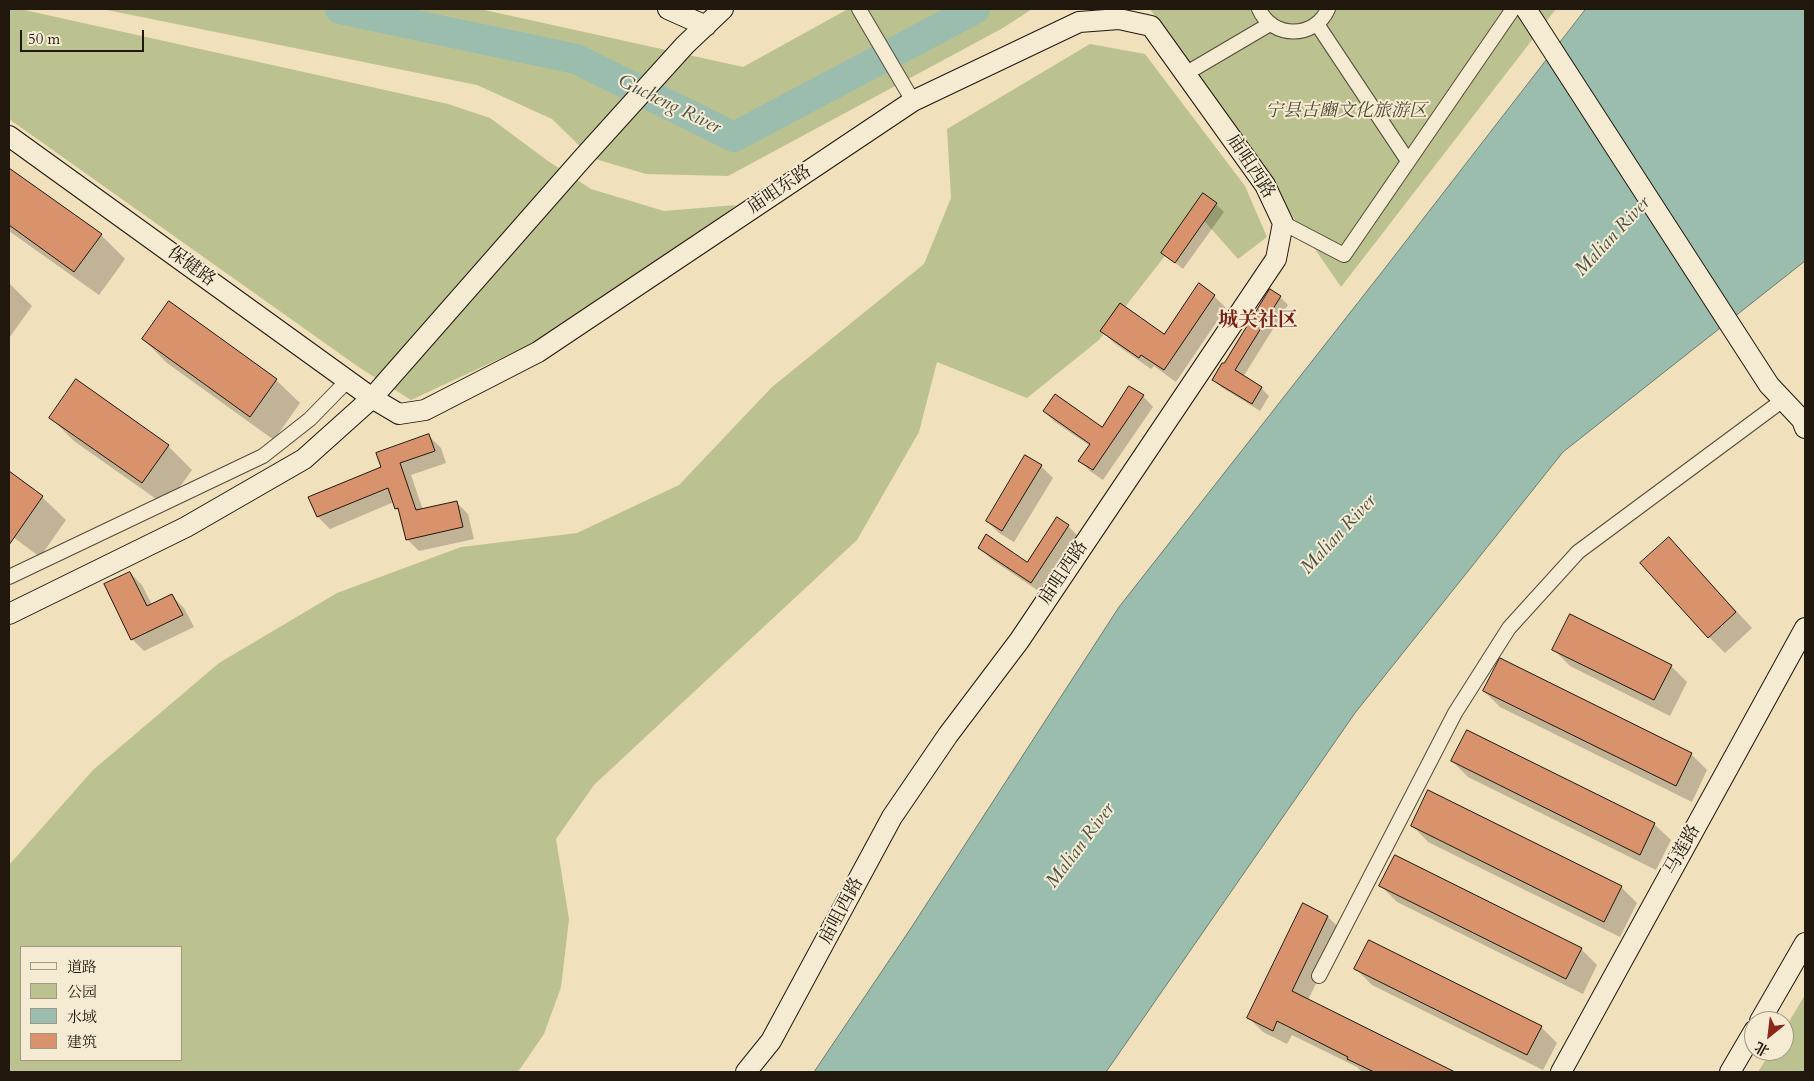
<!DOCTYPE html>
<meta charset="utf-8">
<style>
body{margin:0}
#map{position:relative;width:1814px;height:1081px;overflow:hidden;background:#f0e0bc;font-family:Cardo,"Noto Serif SC",serif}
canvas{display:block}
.frame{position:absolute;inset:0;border:10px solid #21180d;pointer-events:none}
.legend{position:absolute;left:20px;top:946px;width:162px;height:115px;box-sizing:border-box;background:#f5ebd3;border:1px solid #a09784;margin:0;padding:6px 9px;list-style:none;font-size:15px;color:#21180d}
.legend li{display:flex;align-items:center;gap:10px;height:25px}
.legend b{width:25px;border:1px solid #a09784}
.north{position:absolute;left:1744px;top:1011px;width:50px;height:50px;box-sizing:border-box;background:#f5ebd3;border:1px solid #a09784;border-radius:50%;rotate:209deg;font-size:14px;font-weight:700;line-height:20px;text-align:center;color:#21180d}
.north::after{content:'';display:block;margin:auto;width:18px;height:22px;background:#8f2418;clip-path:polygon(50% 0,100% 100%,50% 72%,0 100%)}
.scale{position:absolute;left:20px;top:30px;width:124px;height:22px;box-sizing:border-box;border:2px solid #21180d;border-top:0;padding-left:6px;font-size:15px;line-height:18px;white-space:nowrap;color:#21180d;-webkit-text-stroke:4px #f5ebd3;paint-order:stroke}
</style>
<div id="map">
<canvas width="1814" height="1081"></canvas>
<div class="frame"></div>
<ul class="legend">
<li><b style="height:6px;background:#f5ebd3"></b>道路</li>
<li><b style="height:14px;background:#bcc28f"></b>公园</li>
<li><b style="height:14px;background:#9abdae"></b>水域</li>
<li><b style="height:14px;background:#d8926c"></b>建筑</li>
</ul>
<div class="north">北</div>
<div class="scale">50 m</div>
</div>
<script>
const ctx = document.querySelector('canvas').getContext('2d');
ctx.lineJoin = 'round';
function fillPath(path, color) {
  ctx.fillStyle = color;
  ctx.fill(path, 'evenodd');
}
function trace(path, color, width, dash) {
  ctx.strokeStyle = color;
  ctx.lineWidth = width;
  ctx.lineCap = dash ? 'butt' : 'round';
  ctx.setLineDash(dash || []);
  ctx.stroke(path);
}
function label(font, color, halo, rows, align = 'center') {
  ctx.font = font + ' Cardo,"Noto Serif SC",serif';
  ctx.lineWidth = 4;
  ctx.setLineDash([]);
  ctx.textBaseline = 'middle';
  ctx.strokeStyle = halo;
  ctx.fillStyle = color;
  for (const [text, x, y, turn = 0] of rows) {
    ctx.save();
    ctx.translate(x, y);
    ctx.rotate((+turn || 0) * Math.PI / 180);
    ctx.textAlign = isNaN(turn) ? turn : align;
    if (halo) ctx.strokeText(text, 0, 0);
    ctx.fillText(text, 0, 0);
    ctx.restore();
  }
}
const green = new Path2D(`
 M9,9h11l428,95 42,14 58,43 43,28 73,22 72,-6 -34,27 -162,108 -129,60 -51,-32 -351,-249z
 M102,9h378l263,58 105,-58h184l-29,19 -275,148 -82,-2 -54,-16 -40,-39 -75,-34z
 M1150,9h406l-215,278z
 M1090,44l55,10 100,132 22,51 -29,22 -40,-45 -99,126 -72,58 -90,-36 -18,70 -62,108 -263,245 -38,54 13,80 -8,68 -17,47 -26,38h-509v-207l84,-95 126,-107 118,-70 124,-46 116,-14 102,-48 93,-98 152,-123 27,-66 -4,-69zM21,947h160v113h-160z
 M1805,995v77h-47l13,-21h13v-21z`);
const water = new Path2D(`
 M1586,9h219v252l-242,191 -208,261 -249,359h-292l97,-144 208,-321 263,-335z`);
const shadow = new Path2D(`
 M9,169l92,66 24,24 -26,36 -90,-64z
 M1216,204l8,8 -41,57 -20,-16z
 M9,283l23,23 -23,32z
 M1199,285l15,11 12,12 -50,74 -22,-16 -3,3 -37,-26 -12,-12 62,5z
 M1280,297l8,8 -45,72 18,11 8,8 -9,15 -39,-24 -7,-8z
 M143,339l133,41 24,23 -26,37 -107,-77z
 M1143,396l10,11 -50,73 -13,-9 -10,-10 10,-15 -35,-24 -11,-11 58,17z
 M51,418l117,28 24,24 -26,36 -92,-65z
 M429,436l12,12 5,15 -35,12 12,35 33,-8 12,12 6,25 -55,12 -12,-12 -6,-26 -5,-4 -2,-7 -64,27 -12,-12 -8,-20 72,-29z
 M1041,466l12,12 -39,64 -15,-9 -12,-12z
 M9,473l33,24 24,23 -26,37 -31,-23z
 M1068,526l12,12 -37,56 -52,-35 -12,-12 49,16z
 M1669,538l83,90 -27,25 -16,-16z
 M130,573l12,12 10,20 20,-9 12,12 10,19 -50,24 -12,-12z
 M1554,650l117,16 16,16 -17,34 -100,-50z
 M1484,691l207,63 16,16 -15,32 -192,-95z
 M1452,761l202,63 17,16 -15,30 -188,-93z
 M1412,825l209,62 16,16 -17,34 -192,-95z
 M1381,886l200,63 16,16 -14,29 -186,-92z
 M1304,905l24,12 14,14 -34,69 144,72h-90l-5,-5 -65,-32 -5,9 -24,-12 -14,-14z
 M1356,969l185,58 16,16 -14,27 -171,-85z`);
const river = new Path2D(`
 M340,9l236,50 158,78 241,-128`);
const building = new Path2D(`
 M9,168l93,66 -28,38 -65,-47z
 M1203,193l14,10 -42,60 -14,-10z
 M1199,283l16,12 -51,75 -23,-15 -2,3 -39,-27 20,-28 44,31z
 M1270,289l11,7 -46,74 27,17 -10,17 -40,-24 10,-17h2z
 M169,301l108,78 -27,38 -108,-78z
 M76,379l93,66 -27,38 -93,-65z
 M1129,386l15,9 -51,75 -15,-9 12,-17 -47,-33 12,-17 47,33z
 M429,434l6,17 -35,12 16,47 41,-9 6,26 -57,13 -8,-32 -3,1 -7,-21 -71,29 -9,-20 73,-30 -5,-14z
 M1025,455l17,10 -40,66 -16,-10z
 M9,471l34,25 -34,49z
 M1057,517l12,8 -38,58 -53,-35 8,-14 41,28z
 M1669,537l67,75 -28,26 -68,-75z
 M130,572l17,34 25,-12 11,21 -52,25 -27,-56z
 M1570,614l102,51 -18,35 -102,-50z
 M1500,658l192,95 -16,33 -193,-95z
 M1467,730l188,93 -15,32 -189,-94z
 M1428,790l194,96 -18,36 -193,-96z
 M1395,855l187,93 -16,31 -187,-93z
 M1303,903l25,13 -36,75 163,81h-81l-27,-13 1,-2 -71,-36 -4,10 -26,-13z
 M1369,940l173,86 -15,29 -173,-86z`);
const street = new Path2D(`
 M859,9l54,92
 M1259,9c13,30 56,30 69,0
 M1317,24l91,137
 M1185,74l85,-50
 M1283,223l61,32 169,-246
 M9,577l254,-121 47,-37 38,-39
 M1319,976l136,-263 54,-85 69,-76 205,-152`);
const secondary = new Path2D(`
 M668,9l38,17
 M1526,9l243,376 33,35 3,8
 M9,136l363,262 27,16 26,-4 113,-58 375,-251 166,-79 40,-3 32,7 114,159 18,38 -7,36 -257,382 -71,94 -56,82 -121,224 -25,31
 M9,614l177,-87 118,-68 68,-61 209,-238 104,-115 38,-36
 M1760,1021l45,-78
 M1561,1072l244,-444
 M1730,1072l24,-41`);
const parkNames = [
 ["宁县古豳文化旅游区",1346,112]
];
const streetNames = [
 ["庙咀西路",1250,167,57],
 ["庙咀东路",780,190,-34],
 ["保健路",191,267,36],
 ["庙咀西路",1064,573,-56],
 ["马莲路",1683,850,-61],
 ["庙咀西路",842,911,-62]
];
const waterNames = [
 ["Gucheng River",669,105,26],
 ["Malian River",1613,237,-47],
 ["Malian River",1339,535,-47],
 ["Malian River",1081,846,-53]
];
const quarterNames = [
 ["城关社区",1258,321]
];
fillPath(green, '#bcc28f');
fillPath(water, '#9abdae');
trace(water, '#6a7b6e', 1);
fillPath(shadow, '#0003');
trace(river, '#9abdae', 30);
fillPath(building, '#d8926c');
trace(building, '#21180d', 1);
trace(street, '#554a39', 16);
trace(secondary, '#21180d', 22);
trace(street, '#f5ebd3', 14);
trace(secondary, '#f5ebd3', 20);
label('italic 18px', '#504b34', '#f5ebd3', parkNames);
label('18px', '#21180d', '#f5ebd3', streetNames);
label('italic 19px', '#4b5245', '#f5ebd3', waterNames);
label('bold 20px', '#7a1f14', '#f5ebd3', quarterNames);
</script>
